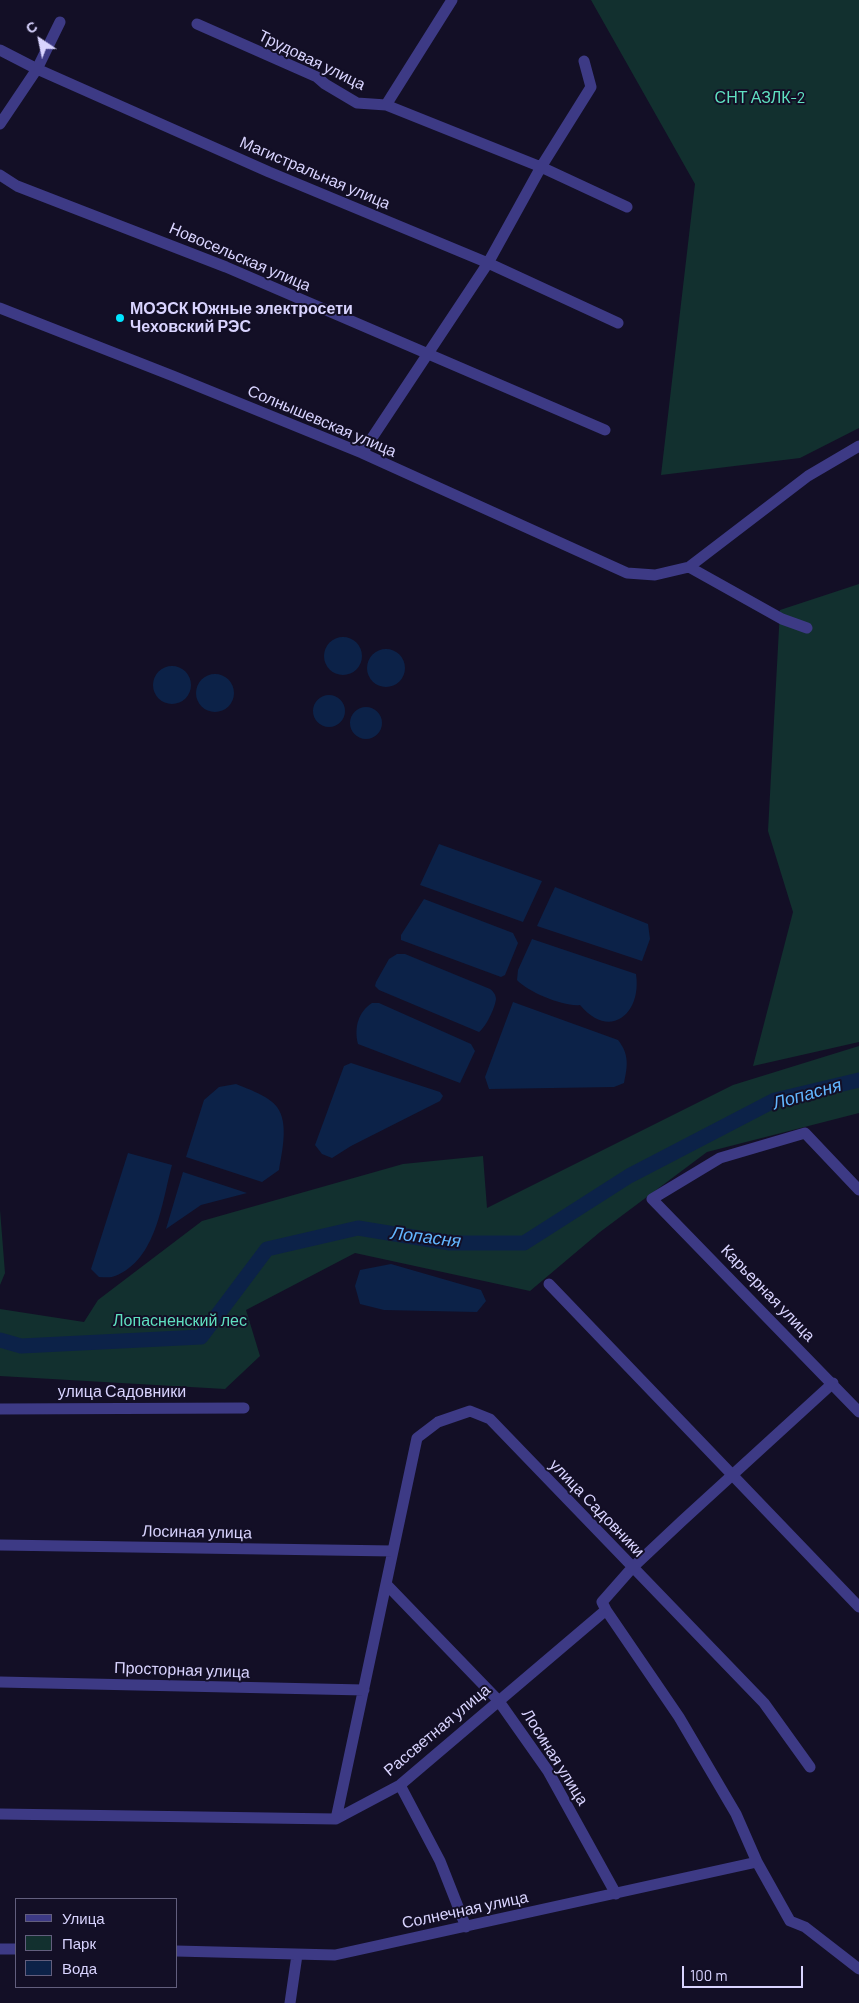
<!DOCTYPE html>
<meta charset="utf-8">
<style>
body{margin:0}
#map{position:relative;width:859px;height:2003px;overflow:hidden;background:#130f26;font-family:Barlow,sans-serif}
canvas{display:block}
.legend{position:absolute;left:15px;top:1898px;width:162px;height:90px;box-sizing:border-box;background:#130f26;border:1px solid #625e7d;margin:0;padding:6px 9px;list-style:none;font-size:15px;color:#d9d4ff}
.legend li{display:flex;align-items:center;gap:10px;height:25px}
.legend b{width:25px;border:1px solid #625e7d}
.north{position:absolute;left:15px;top:15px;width:50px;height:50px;-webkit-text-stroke:4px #130f26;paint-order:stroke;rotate:326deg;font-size:14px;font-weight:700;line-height:20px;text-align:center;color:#d9d4ff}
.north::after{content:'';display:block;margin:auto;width:18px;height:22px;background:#d9d4ff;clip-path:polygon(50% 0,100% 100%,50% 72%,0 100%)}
.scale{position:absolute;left:682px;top:1966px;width:121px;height:22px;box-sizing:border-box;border:2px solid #d9d4ff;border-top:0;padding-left:6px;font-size:15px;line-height:18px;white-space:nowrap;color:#d9d4ff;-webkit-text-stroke:4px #130f26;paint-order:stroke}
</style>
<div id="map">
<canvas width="859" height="2003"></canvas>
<ul class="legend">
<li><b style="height:6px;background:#3d3a85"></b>Улица</li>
<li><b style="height:14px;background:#12302f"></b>Парк</li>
<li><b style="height:14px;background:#0c2248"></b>Вода</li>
</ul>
<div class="north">С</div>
<div class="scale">100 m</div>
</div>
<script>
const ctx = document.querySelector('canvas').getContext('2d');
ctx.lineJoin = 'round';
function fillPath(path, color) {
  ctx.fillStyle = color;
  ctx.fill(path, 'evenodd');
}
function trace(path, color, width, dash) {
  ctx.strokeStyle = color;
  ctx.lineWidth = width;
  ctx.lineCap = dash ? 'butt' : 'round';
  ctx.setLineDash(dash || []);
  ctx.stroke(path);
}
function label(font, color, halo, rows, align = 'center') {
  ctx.font = font + ' Barlow,sans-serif';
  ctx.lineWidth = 4;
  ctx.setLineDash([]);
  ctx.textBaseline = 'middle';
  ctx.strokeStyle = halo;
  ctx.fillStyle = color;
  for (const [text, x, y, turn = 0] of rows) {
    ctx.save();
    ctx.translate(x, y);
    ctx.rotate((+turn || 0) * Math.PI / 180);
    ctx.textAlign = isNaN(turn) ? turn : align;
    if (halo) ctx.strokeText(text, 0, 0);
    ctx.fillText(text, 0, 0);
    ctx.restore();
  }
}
const green = new Path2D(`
 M591,0h268v428l-59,30 -139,17 34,-291z
 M859,584v458l-106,24 40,-154 -25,-81 12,-221z
 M859,1046v67l-152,39 -107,80 -70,59 -175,-38 -109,57 14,46 -35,33 -225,-13v-67l84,13 14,-22 104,-79 201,-57 80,-8 4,52 246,-123z
 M0,1210l5,63 -5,12z`);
const water = new Path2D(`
 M324 656a19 19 0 1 1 38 0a19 19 0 1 1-38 0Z
 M367 668a19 19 0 1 1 38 0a19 19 0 1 1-38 0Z
 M153 685a19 19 0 1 1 38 0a19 19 0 1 1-38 0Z
 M196 693a19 19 0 1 1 38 0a19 19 0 1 1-38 0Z
 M313 711a16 16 0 1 1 32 0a16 16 0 1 1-32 0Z
 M350 723a16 16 0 1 1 32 0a16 16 0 1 1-32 0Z
 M439,844l103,37 -19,41 -103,-37z
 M555,887l93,37 2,15 -8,22 -105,-35z
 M424,899l89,34 5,10 -13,32 -4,2 -100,-37v-5z
 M532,939l104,35c6,41 -27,66 -56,31 -16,2 -52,-13 -63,-25l1,-10z
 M397,954h8l85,35c3,2 6,6 6,10 -1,9 -10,28 -17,33l-100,-42 -4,-4 1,-4 13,-23z
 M513,1002l105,38c11,14 10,25 6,43l-10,4 -125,2 -4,-12z
 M372,1003h7l92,41 4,7 -15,32 -102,-39c-4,-16 0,-32 14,-41z
 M351,1063l89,29 3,4 -3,5 -89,45 -19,12 -10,-4 -7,-9 29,-79z
 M236,1084c12,5 33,12 41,23 12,16 5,45 2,63l-17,12 -76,-25 18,-57 15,-13z
 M128,1153l44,12c-10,36 -15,95 -57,111 -4,2 -11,1 -16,1l-8,-8z
 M183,1172l64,21 -46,12 -35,24z
 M391,1264l90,26 5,11 -9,11 -93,-2 -24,-6 -5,-18 5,-16z`);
const river = new Path2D(`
 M0,1340l21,6 180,-9 66,-88 91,-21 92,15h74l105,-67 146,-76 84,-20`);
const minor = new Path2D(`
 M197,24l120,53 8,7 32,19 29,2 155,62 86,40
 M0,50l37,19 232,103 219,91 130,60
 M386,105l66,-105
 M0,124l37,-55 23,-47
 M0,175l17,11 209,81 379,163
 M0,308l173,68 189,77 265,120 28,2 34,-8 119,-91 51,-30
 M362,453l126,-190 53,-96 50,-80 -7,-26
 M689,567l93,52 25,9
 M859,1190l-54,-57 -85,25 -68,41 207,213
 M549,1284l310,323
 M0,1409l244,-1
 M0,1545l393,6
 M387,1585l111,115 50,71 68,123
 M606,1610l73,107 57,97 21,48 33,59 15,6 54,42
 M0,1682l364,8
 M400,1785l40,76 26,66
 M0,1814l336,5 64,-34 206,-175 -4,-8 30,-34 50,-47 151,-138
 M336,1819l81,-381 21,-16 32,-11 20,8 274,284 46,64
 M0,1949h16
 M176,1951l159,4 422,-93
 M290,2003l7,-48`);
const markers = [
 [120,318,5,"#00e5ff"]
];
const streetNames = [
 ["Трудовая улица",312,60,26],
 ["Магистральная улица",315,173,23],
 ["Новосельская улица",240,257,23],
 ["Солнышевская улица",322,421,23],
 ["Карьерная улица",768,1293,46],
 ["улица Садовники",122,1392],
 ["улица Садовники",597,1508,46],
 ["Лосиная улица",197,1532,1],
 ["Просторная улица",182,1670,2],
 ["Рассветная улица",437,1730,-40],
 ["Лосиная улица",555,1757,58],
 ["Солнечная улица",465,1910,-12]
];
const parkNames = [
 ["СНТ АЗЛК-2",760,98],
 ["Лопасненский лес",180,1321]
];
const poiNames = [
 ["МОЭСК Южные электросети",130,309],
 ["Чеховский РЭС",130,327]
];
const waterNames = [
 ["Лопасня",807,1094,-16],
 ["Лопасня",426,1237,7]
];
fillPath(green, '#12302f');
fillPath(water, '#0c2248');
trace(river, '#0c2248', 15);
trace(minor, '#3d3a85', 11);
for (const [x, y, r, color] of markers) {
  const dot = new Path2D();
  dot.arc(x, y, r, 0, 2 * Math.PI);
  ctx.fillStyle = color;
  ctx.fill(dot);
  trace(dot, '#130f26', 2);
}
label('16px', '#d9d4ff', '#130f26', streetNames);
label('16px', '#5fe0c0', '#130f26', parkNames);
label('bold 16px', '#d9d4ff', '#130f26', poiNames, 'left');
label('italic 18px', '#62b6ff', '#130f26', waterNames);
</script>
